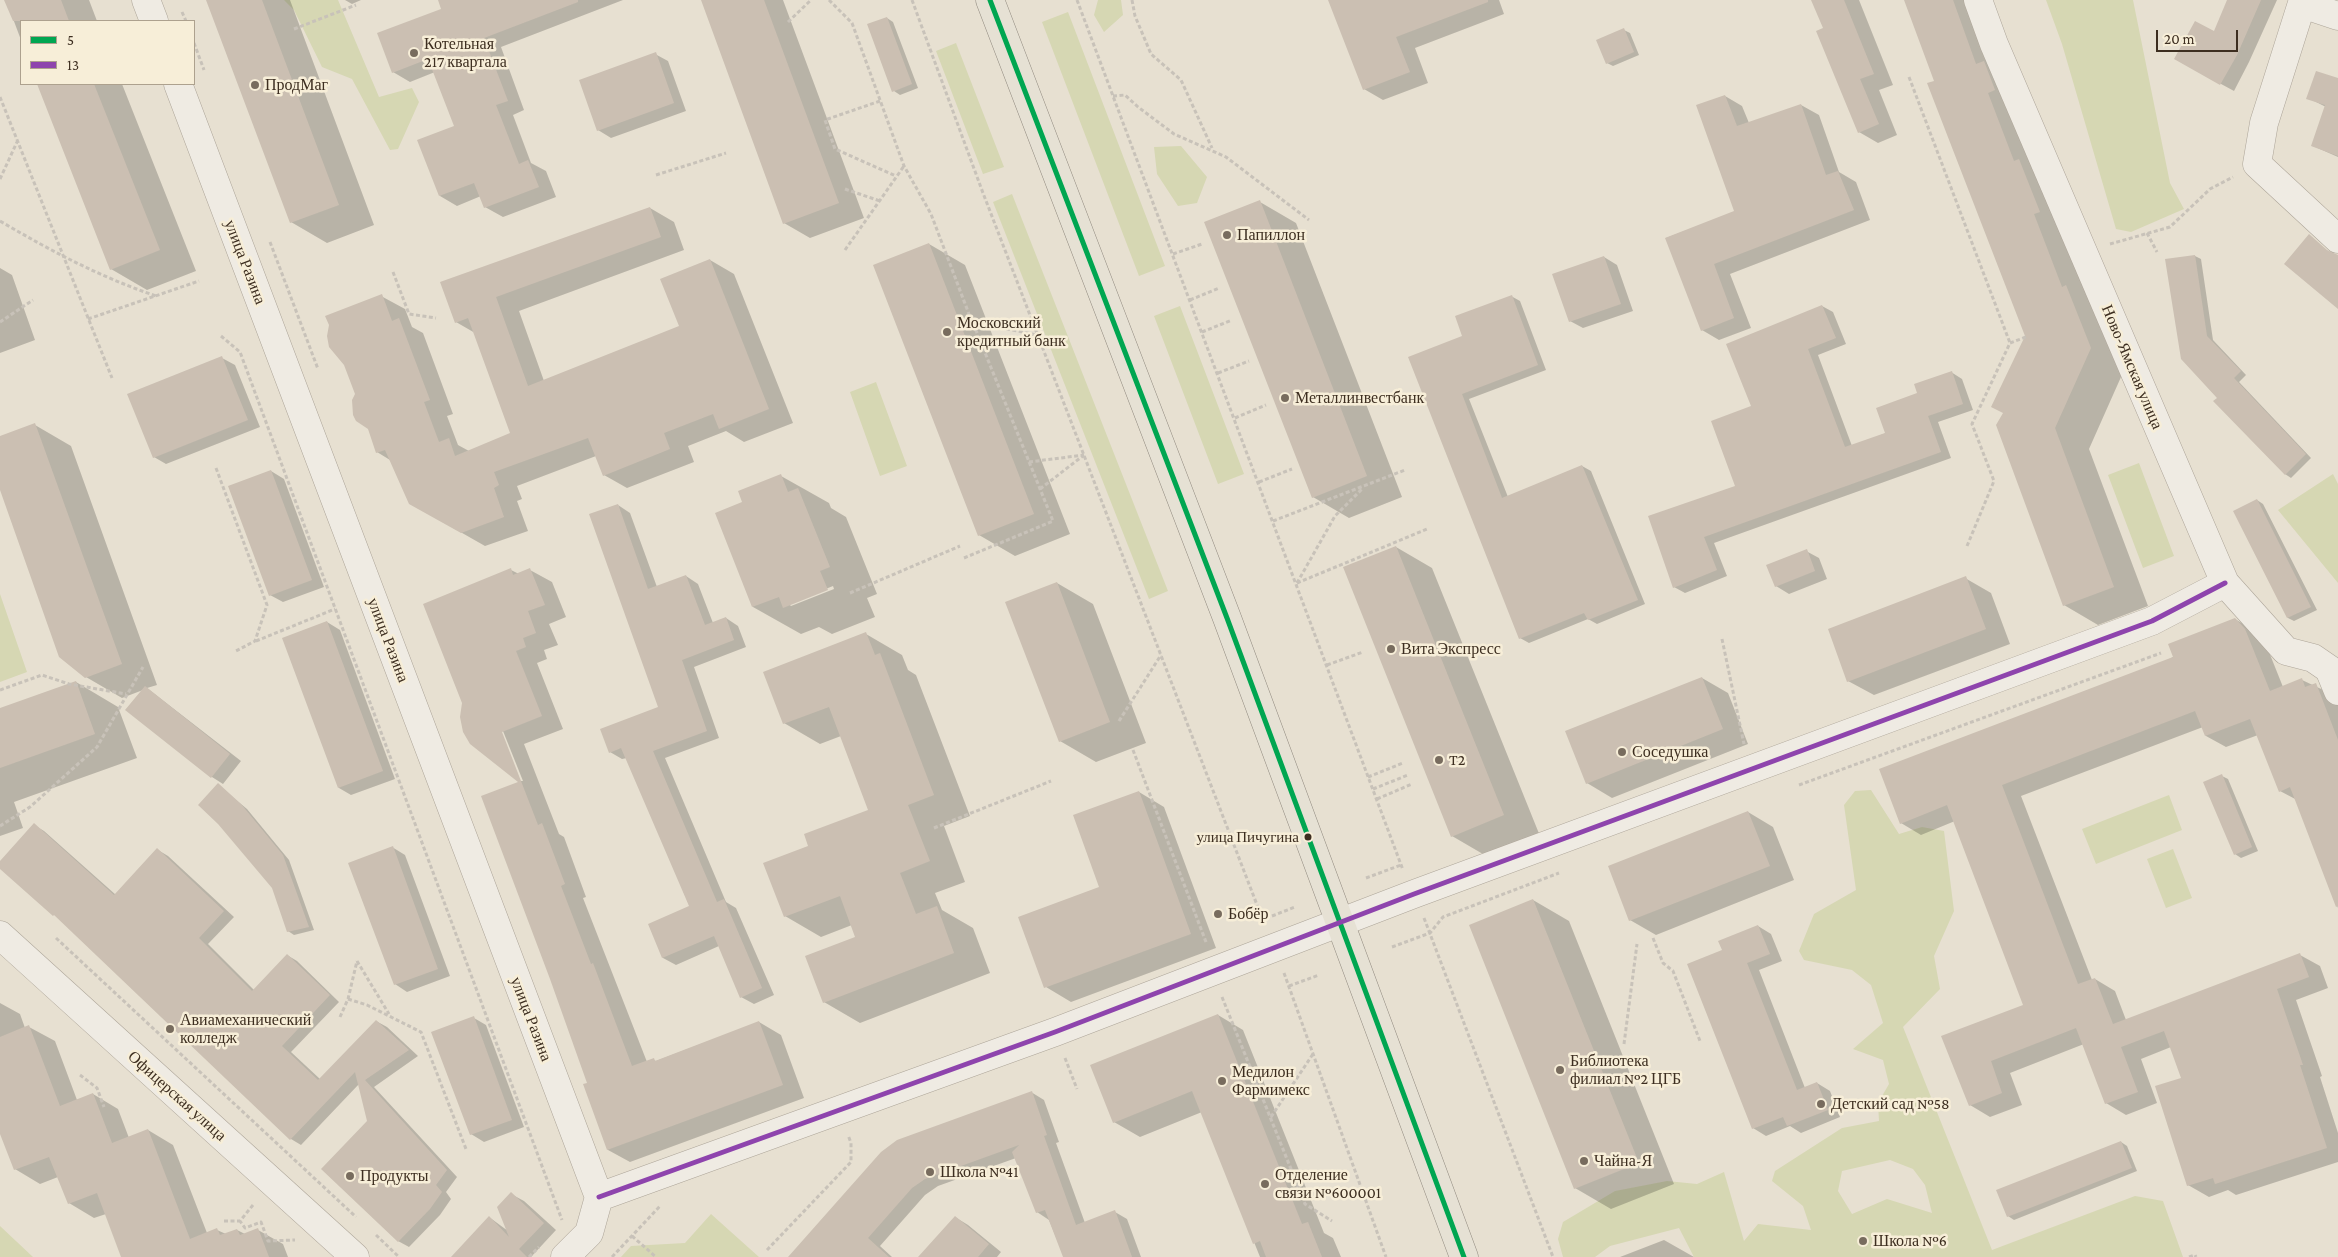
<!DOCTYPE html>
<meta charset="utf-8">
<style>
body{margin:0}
#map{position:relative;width:2338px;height:1257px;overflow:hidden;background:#e7e0d1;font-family:"Crimson Pro",serif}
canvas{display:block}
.legend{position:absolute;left:20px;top:20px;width:175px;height:65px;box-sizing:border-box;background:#f7eed8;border:1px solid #ada18e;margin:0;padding:6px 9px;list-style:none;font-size:15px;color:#3d2e20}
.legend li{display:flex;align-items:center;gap:10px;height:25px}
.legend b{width:25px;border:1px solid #ada18e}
.scale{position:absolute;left:2156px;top:30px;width:82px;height:22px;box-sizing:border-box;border:2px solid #3d2e20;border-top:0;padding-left:6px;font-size:15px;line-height:18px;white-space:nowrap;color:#3d2e20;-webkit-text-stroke:4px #f7eed8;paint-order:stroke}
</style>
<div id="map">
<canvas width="2338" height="1257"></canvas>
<ul class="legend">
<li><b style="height:6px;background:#00a651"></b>5</li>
<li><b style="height:6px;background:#8e44ad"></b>13</li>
</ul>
<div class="scale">20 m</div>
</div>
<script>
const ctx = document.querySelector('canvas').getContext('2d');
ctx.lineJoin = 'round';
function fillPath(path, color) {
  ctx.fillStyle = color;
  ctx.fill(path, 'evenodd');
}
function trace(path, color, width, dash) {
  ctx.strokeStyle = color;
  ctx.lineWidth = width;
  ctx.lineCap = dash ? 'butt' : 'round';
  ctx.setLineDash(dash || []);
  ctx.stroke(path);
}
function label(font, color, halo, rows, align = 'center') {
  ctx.font = font + ' "Crimson Pro",serif';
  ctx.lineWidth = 5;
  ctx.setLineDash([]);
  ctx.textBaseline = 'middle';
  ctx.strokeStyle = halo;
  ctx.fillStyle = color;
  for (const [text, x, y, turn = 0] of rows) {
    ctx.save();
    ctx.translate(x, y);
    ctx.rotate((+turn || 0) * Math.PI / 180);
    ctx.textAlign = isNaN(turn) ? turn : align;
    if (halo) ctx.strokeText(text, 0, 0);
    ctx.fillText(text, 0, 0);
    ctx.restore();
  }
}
const green = new Path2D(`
 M284,0h54l41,97 33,-9 7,14 -21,47 -8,1 -38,-71 -30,-12 -28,-57z
 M1098,0h23l2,15 -19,17 -10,-17z
 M2046,0h87l37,183 14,26 -53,23 -15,-3 -54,-185z
 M1068,12l97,254 -26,10 -97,-254z
 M956,43l48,124 -21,7 -47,-123z
 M1181,146l26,31 -10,26 -19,3 -21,-32 -3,-27z
 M1012,194l156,397 -19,8 -156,-397z
 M1180,306l64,168 -26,10 -64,-168z
 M876,382l31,84 -27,10 -30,-84z
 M2139,463l35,93 -31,12 -35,-93z
 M2333,474l5,10v99l-60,-73z
 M0,594l27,78 -27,10z
 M1871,790l28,44 23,-7 22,4 10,80 -20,45 6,33 -37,38 89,223 143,-54 28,5 20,56h-489l-15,-29 -69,18 -15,11h-32l-5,-18 5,-17 52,-31 52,-10 30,3 27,-12 20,69 14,-17 53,6 -8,-24 -31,-25 3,-10 67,-43 37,-7 -1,-18 11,-19 -6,-24 -30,-11 30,-26 -12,-38 -19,-15 -48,-10 -5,-9 15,-37 42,-24 -12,-85 11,-14zM1890,1160l23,9 12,16 7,28 -45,-14 -35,15 -14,-23 4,-20z
 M2169,795l13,35 -86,34 -14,-35z
 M2173,849l19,49 -26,10 -19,-49z
 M711,1214l48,43h-138l10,-11 54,-3z
 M0,1226l33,31h-33z`);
const shadow = new Path2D(`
 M6,0h83l8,21h-76v19z
 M208,0h82l84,225 -47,18 -36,-21z
 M345,0h16l-9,4z
 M439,0h184l-122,47 23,63 -11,5 18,48 15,8 10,26 -53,20 -18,-10 -4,-11 -24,10 -17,-10 16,-70 -21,-54 -25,10 -17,-10 50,-62z
 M702,0h81l81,218 -54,20 -26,-15z
 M1330,0h169l5,14 -89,34 13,35 -45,17 -19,-11z
 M1812,0h47l34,85 -14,5 18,45 -19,8 -19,-11 -35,-103z
 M1906,0h73l146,368 -36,81 59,157 -50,19 -34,-20 -60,-192 23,-77z
 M2229,0h48l-28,62 -15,29 -59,-32 39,-26z
 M887,18l6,4 25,66 -18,7 -6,-4z
 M1624,30l6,3 9,22 -26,11 -6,-3z
 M655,54l13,7 18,50 -75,27 -13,-8z
 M2338,80v77l-25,-11 13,-39 -18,-9z
 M39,84h83l74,187 -49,19 -36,-21z
 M1725,96l17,10 7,17 52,-18 18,10 20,57 17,10 14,38 -140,54 21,54 -32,12 -17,-10 -36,-92 69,-26z
 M1260,202l36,21 106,274 -53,21 -36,-21z
 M650,208l24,14 10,28 -165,61 25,70 136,-54 30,-67 24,14 59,149 -49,19 -18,-11 -38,15 6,16 -67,26 -23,-13 -8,-19 -79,30 5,13 -5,2 11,30 -43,15 -51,-29 -44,-57 -13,-8 -21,-58 25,-98 24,13 7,18 11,6 30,81 -6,2 11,29 11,6 43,-17 -37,-101 -19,-11 -14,-39z
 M929,244l36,21 105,269 -55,22 -36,-21z
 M2195,256l6,3 12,81 33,35 -7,7 72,76 -20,20 -6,-4 -103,-116z
 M1604,257l13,8 16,46 -50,17 -13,-7z
 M0,268l12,7 23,65 -35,13z
 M1511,296l9,5 26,69 -77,29 39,98 74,-31 9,5 54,133 -48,20 -9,-5 -59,24 -9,-5 -110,-280 54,-21z
 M1822,306l11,6 13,32 -28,11 34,91 34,-13 33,-39 32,-22 11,7 11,31 -35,12 13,36 -237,85 13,33 -42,17 -11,-6 -24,-70 87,-31 16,-80z
 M222,358l13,7 25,62 -94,37 -12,-7z
 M35,425l36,21 86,239 -10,3 94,73 -18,23 -11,-7 -85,-67 16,-20 -21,8 -36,-21 -86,-191v-49z
 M271,471l13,8 40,108 -41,15 -13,-7z
 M781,476l48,27 2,5 15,9 31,77 -10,4 8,19 -43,17 -13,-7 -18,7 -48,-27 -9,-104zM833,586l1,3 -43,17 -2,-2z
 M2257,500l6,4 54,106 -23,11 -6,-3 -53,-106z
 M618,505l12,8 27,74 29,-11 12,8 15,39 13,-5 12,8 8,21 -52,20 25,71 -54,20 61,144 10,6 38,87 -20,9 -13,-7 -22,-51 -43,19 -13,-7 -14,-33 41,-18 -63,-149 -5,1 -12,-7 49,-44z
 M1396,547l36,21 108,268 -52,21 -36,-21z
 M1806,551l13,7 8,21 -38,15 -13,-8z
 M511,570l8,4 11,-4 22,12 14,35 -17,7 9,21 -14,5 3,9 -10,4 26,66 -39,15 35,90 5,3 22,60 -3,1 64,164 7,-2 2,1 103,-39 22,13 23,63 -174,64 -22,-12 -23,-65 4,-1 -69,-302 -49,-38zM499,726h2l22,55h-3z
 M1965,578l26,15 19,51 -136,51 -26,-14z
 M1057,583l36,21 53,139 -50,19 -36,-21z
 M2235,619l20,12 10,11 18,45 19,-7 34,16 2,6v206l-41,-108 -17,-9 -22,-56 -32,12 -20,-11 -3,-9 -182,69 71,184 3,-1 20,12 11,29 174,-65 20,11 8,22 -32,12 26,76 -2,1 18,56v29l-102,33 -8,-5 -19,7 -21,-12 -6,-106 -11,-32 -30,12 16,44 -31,12 -20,-12 -22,-59 -74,29 12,32 -32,12 -20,-12 -27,-68 82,-31 -70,-185 -34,14 -20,-12z
 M327,622l13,8 55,149 -44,16 -12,-7z
 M866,634l36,21 6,15 8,5 54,141 -26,10 21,56 -30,11 7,17 31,18 17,45 -130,50 -36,-21 33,-64 -5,-13 -31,12 -36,-21 25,-69 60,-36 -29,-75 -21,8 -36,-21z
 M1702,678l26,15 20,51 -136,54 -25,-15z
 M76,682l42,25 19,51 -123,44 9,26 -23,8v-126z
 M2222,776l6,3 30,72 -17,7 -6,-4z
 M218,785l29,24 42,51 25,70 -20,5 -6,-4 -15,-43z
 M1139,792l25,15 52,141 -145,54 -25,-15 -26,-69 81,-30z
 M1748,812l25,15 21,53 -138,55 -26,-15z
 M34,825l10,6 72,64 42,-45 10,6 66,61 -26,27 46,46 33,-35 10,6 42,41 -48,50 29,27 56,-58 11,6 31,29 -44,31 83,90 -11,15 5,7 -11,16 -31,32 -11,-6 -39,-157 -58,61 -10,-6 -231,-220 -60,-51v-5z
 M392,847l13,8 45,121 -43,16 -12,-8z
 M1533,900l36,21 105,263 -63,25 -36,-21z
 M1758,926l13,8 11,27 -23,9 46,118 12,-5 13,8 10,26 -39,16 -11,-7 -24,10 -13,-8 -30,-177z
 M0,1003l20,11 5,14 4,-1 26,14 22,59 16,-6 25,15 11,29 19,-8 25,15 34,88 10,-3 9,4 11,-4 8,4 13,-4 25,14 5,13h-165l-17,-43 -12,4 -25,-15 -11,-26 -18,7 -25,-15 -15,-39z
 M1218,1015l25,15 81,203 9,5 8,19h-81l-58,-145 -62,25 -26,-15z
 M474,1018l12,7 38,102 -40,15 -13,-8z
 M1031,1092l13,8 15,42 -3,1 29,80 30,-11 12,7 14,38h-77l-15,-37 -12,-8 -21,-54 -78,28 -13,9 -45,51 12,11h-102z
 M2121,1142l6,4 10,25 -123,49 -6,-4z
 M511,1194l13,7 32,29 -25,27h-78l36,-40 19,14z
 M955,1217l13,8 33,27 -4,5h-77z
 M1664,1240l30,17h-74z`);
const building = new Path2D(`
 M4,0h57l8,21h-56z
 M206,0h56l77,205 -49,18z
 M438,0h140v2l-94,36 24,63 -12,4 23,59 9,-4 11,27 -55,21 -10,-25 -35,13 -22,-56 37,-14 -26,-67 -36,14 -15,-40 64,-24z
 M701,0h63l75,203 -56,21z
 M1328,0h160v2l-92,35 14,35 -47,18z
 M1811,0h33l30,74 -14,5 19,45 -21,9 -42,-102 7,-3z
 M1904,0h49l23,64 8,-3 11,29 -7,3 26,68 5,-2 21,53 -6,2 28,73 4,-2 25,63 -36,80 59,159 -51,19 -67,-181 7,-12 -12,-6 34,-71 -98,-253 7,-2z
 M2227,0h34l-24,55 -17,30 -46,-26 21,-38 19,10z
 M887,17l25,67 -20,8 -25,-68z
 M1624,28l10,24 -28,12 -10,-24z
 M656,52l18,51 -77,28 -18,-51z
 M2316,71l22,7v78l-27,-10 14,-41 -19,-6z
 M37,84h57l66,166 -50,20z
 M1725,95l12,31 64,-22 25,71 12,-4 16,39 -140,54 20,54 -33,13 -36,-93 69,-27 -38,-106z
 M1260,200l107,276 -55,22 -108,-276z
 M650,207l11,30 -165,60 32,89 151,-60 -19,-47 50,-20 59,150 -50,20 -6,-15 -49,19 6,16 -67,27 -15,-38 -94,34 5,13 -5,3 10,29 -43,16 -52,-29 -24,-54 -9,3 -8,-24 -12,-8 -3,-6 -1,-15 3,-6 -11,-29 -15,-18 -2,-11 2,-11 -4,-9 57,-22 10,27 7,-3 31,82 -6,2 15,40 10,-4 6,18 55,-23 -42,-115 -13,5 -15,-41z
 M2309,234l18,16 11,5v54l-54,-45z
 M929,243l105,271 -56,22 -105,-271z
 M2195,255l12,81 34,35 -7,7 72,76 -21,21 -72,-74 4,-3 -36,-39 -16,-100z
 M1604,256l17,48 -52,18 -17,-48z
 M1512,295l26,70 -76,29 40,104 80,-33 56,135 -50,20 -4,-7 -65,26 -111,-282 54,-21 -7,-20z
 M1822,305l14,33 -28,11 37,98 40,-14 -9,-25 41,-15 -3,-9 38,-13 11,33 -35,12 13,36 -237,85 13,33 -44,18 -25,-72 87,-30 -24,-65 40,-15 -25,-62z
 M222,356l26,64 -95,38 -26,-64z
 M35,423l87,241 -37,14 -26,-21 -59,-167v-54z
 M271,470l41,110 -43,16 -41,-110z
 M781,474l7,18 10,-4 32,79 -10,4 8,19 -45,18 -4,-11 -27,10 -37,-94 27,-11 -4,-11z
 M2257,499l54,108 -24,11 -54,-107z
 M618,504l30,85 38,-14 19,50 21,-8 8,23 -52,20 25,71 -54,20 64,151 7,-3 38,89 -22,10 -26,-62 -52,22 -14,-34 41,-18 -68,-158 -12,5 -9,-24 58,-22 -69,-193z
 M1396,546l108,269 -53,22 -108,-270z
 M1807,549l8,22 -40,16 -9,-22z
 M511,568l2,7 17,-7 15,37 -17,6 8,22 -13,5 3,9 -10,4 26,65 -40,16 36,93 4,-2 23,61 -4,2 30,78 2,-1 39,103 22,-8 1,3 104,-40 24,64 -176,65 -24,-66 4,-1 -37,-104 -69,-183 37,-14 -48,-38 -7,-12 -3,-15 2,-14 -39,-99z
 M1966,576l20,53 -139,53 -19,-53z
 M1057,582l53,140 -51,20 -54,-140z
 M2235,618l10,11 25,62 32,-13 3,9 11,-4 22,57v166l-2,1 -46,-120 -11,5 -29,-73 -45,17 -10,-25 -193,74 76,199 17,-6 18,46 187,-71 9,24 -32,12 26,76h-3l27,83 -112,36 -2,-6 -26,8 -32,-100 26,-8 -17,-47 -43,16 17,45 -33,12 -29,-76 -85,33 11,32 -33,13 -28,-70 82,-31 -76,-200 -47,19 -21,-55 294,-112 -5,-13z
 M327,621l56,150 -45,17 -56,-150z
 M866,632l9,23 5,-2 54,142 -26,10 22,56 -30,12 16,41 21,-8 17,47 -131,50 -18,-47 50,-19 -15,-41 -56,21 -21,-54 45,-17 -4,-12 64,-24 -39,-103 -46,17 -20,-52z
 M1702,677l21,52 -137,55 -21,-53z
 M76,681l19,53 -95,34v-60z
 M145,686l85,68 -19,24 -86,-68z
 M2222,774l30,73 -18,8 -31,-73z
 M218,783l23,21 42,51 26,72 -22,5 -15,-44 -54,-64 -20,-19z
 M1139,791l52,143 -147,54 -26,-71 81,-30 -26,-72z
 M1748,811l22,55 -141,55 -21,-55z
 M34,823l80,72 43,-47 67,63 -25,27 53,53 35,-37 43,41 -48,51 36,34 58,-60 33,30 -44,30 82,90 -11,15 6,7 -12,17 -32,33 -77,-73 46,-48 -12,-49 -65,68 -236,-225 -1,1 -53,-47v-8z
 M393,846l45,123 -44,16 -46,-122z
 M1533,899l106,264 -65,26 -105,-264z
 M1758,925l12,29 -23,9 50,127 20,-8 11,28 -41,16 -4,-9 -31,12 -65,-165 35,-14 -4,-9z
 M1218,1014l84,210 6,-2 14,35h-56l-6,-16 -7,3 -61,-153 -79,32 -23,-58z
 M474,1016l38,104 -42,15 -39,-103z
 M29,1025l31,81 33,-13 19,50 36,-14 42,110 27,-11 3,7 17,-6 3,6 18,-7 11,29h-148l-24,-64 -29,11 -19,-47 -35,13 -14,-36v-97z
 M1032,1091l15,44 -3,1 32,89 39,-15 17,47h-69l-18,-47 -9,3 -24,-61 7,-7 -94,34 -13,9 -44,50 21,19h-101l93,-105 16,-12z
 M2121,1141l11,27 -125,49 -11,-27z
 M511,1192l33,31 -25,26 8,8h-76l38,-41 20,21 -12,-30z
 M955,1216l34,28 -11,13h-60z`);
const path = new Path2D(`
 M829,0l23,23 52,143 27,48 41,108 65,13
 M912,0l71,193 281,730
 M1077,0l326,870
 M1132,0l3,16 16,38 30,26 31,68
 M182,12l4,9
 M788,22l23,-22
 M294,29l62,-24
 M194,43l10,27
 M1909,77l101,266
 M1113,96l12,-1 13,12 36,27 52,23 83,63
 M0,97l112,281
 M880,101l-55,19 10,29 61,27
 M656,175l70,-22
 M0,179l17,-37
 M845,189l35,12
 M0,221c53,31 98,55 156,75
 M2147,233l10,19
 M270,242l48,127
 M2110,244l60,-17 40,-38 23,-12
 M845,250l59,-84
 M1173,254l29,-10
 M393,272l16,42 27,4
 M1190,300l29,-12
 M88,319l111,-38
 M0,322l33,-22
 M1202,332l30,-12
 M221,336l19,16 322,868
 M1218,373l31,-12
 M1235,418l31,-13
 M1029,462l55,-7
 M216,468l51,137 -12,36 -19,10
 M1259,482l33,-13
 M1040,489l44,-34
 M1273,521l132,-51
 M1967,546l27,-65 -22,-57 38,-81 16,-6
 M964,558l89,-37 -80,-198
 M1297,583l130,-54
 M1297,583l38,-67 28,-28
 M850,593l110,-47
 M1722,639l22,105
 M256,641l79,-32
 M1327,665l36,-13
 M0,690l42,-15 27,9 57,10
 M1119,721l42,-66
 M1133,750l73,192
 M1368,777l35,-14
 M1799,785l362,-132
 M1373,789l35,-14
 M1377,799l35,-15
 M0,826l30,-19 67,-60 46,-80
 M934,828l117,-47
 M1366,878l35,-13
 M1272,916l23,-9
 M1424,918l129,339
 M56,938l300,279
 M1653,938l10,25 10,8 27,70
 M1392,947l38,-14 13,-16 116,-44
 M357,961l32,53
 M1284,973l102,284
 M1289,986l30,-11
 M1222,997l83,207 27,17
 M348,999l19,6 54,27 45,117
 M340,1017l8,-18 9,-38
 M1624,1044l13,-100
 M1065,1058l12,31
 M80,1075l17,13 7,19
 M1271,1117l42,-63
 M253,1205l-13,16 5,7 16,-6 7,19 27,-1
 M224,1221h16
 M376,1235l23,22
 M632,1236l24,21
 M767,1250l84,-88v-19l-3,-8
 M529,1257l10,-10
 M612,1257l49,-52
 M2189,1257l6,-2 1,2`);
const minor = new Path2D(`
 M146,0l8,21
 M1978,0l16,44 231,539 61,68 27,7 16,11 9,22
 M2303,0l-39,123 -7,41 81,75
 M2302,4l36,12
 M178,84l421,1113
 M0,935l355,322
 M599,1197l456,-165 359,-138 738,-273 73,-38
 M565,1257l24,-24 10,-36`);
const primary = new Path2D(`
 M990,0l237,618 237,639`);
const bus1 = new Path2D(`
 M990,0l237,618 237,639`);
const bus2 = new Path2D(`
 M599,1197l456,-165 359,-138 738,-273 73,-38`);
const markers = [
 [414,53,5,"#786c5e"],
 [255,85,5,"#786c5e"],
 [1227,235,5,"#786c5e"],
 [947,332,5,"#786c5e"],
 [1285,398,5,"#786c5e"],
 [1391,649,5,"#786c5e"],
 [1622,752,5,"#786c5e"],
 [1439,760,5,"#786c5e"],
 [1308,837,4.5,"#3d2e20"],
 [1218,914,5,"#786c5e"],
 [170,1029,5,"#786c5e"],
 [1560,1070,5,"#786c5e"],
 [1222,1081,5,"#786c5e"],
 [1821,1104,5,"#786c5e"],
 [1584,1161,5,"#786c5e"],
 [930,1172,5,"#786c5e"],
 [350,1176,5,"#786c5e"],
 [1265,1184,5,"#786c5e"],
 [1863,1241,5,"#786c5e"]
];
const busNames = [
 ["улица Пичугина",1299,837]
];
const poiNames = [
 ["Котельная",424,44],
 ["217 квартала",424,62],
 ["ПродМаг",265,85],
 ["Папиллон",1237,235],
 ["Московский",957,323],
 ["кредитный банк",957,341],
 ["Металлинвестбанк",1295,398],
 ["Вита Экспресс",1401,649],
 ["Соседушка",1632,752],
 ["T2",1449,760],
 ["Бобёр",1228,914],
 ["Авиамеханический",180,1020],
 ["колледж",180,1038],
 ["Библиотека",1570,1061],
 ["филиал №2 ЦГБ",1570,1079],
 ["Медилон",1232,1072],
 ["Фармимекс",1232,1090],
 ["Детский сад №58",1831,1104],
 ["Чайна-Я",1594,1161],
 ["Школа №41",940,1172],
 ["Отделение",1275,1175],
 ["связи №600001",1275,1193],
 ["Продукты",360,1176],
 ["Школа №6",1873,1241]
];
const streetNames = [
 ["улица Разина",245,262,69],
 ["Ново-Ямская улица",2132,367,67],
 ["улица Разина",388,640,69],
 ["улица Разина",531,1019,69],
 ["Офицерская улица",177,1096,42]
];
fillPath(green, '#d6d7b3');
fillPath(shadow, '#0003');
fillPath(building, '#cbbfb2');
trace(minor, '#ada599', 29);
trace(primary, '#928b80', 29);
trace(path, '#c8c2b9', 3, [4, 2.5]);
trace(minor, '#efebe3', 28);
trace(primary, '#e6e1d4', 28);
trace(bus1, '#00a651', 5);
trace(bus2, '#8e44ad', 5);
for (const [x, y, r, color] of markers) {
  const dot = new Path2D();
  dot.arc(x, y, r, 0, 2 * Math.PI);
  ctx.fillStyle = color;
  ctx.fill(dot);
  trace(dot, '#f7eed8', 2);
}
label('15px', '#3d2e20', '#f7eed8', busNames, 'right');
label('16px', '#3d2e20', '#f7eed8', poiNames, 'left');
label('16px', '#3d2e20', '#f7eed8', streetNames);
</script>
